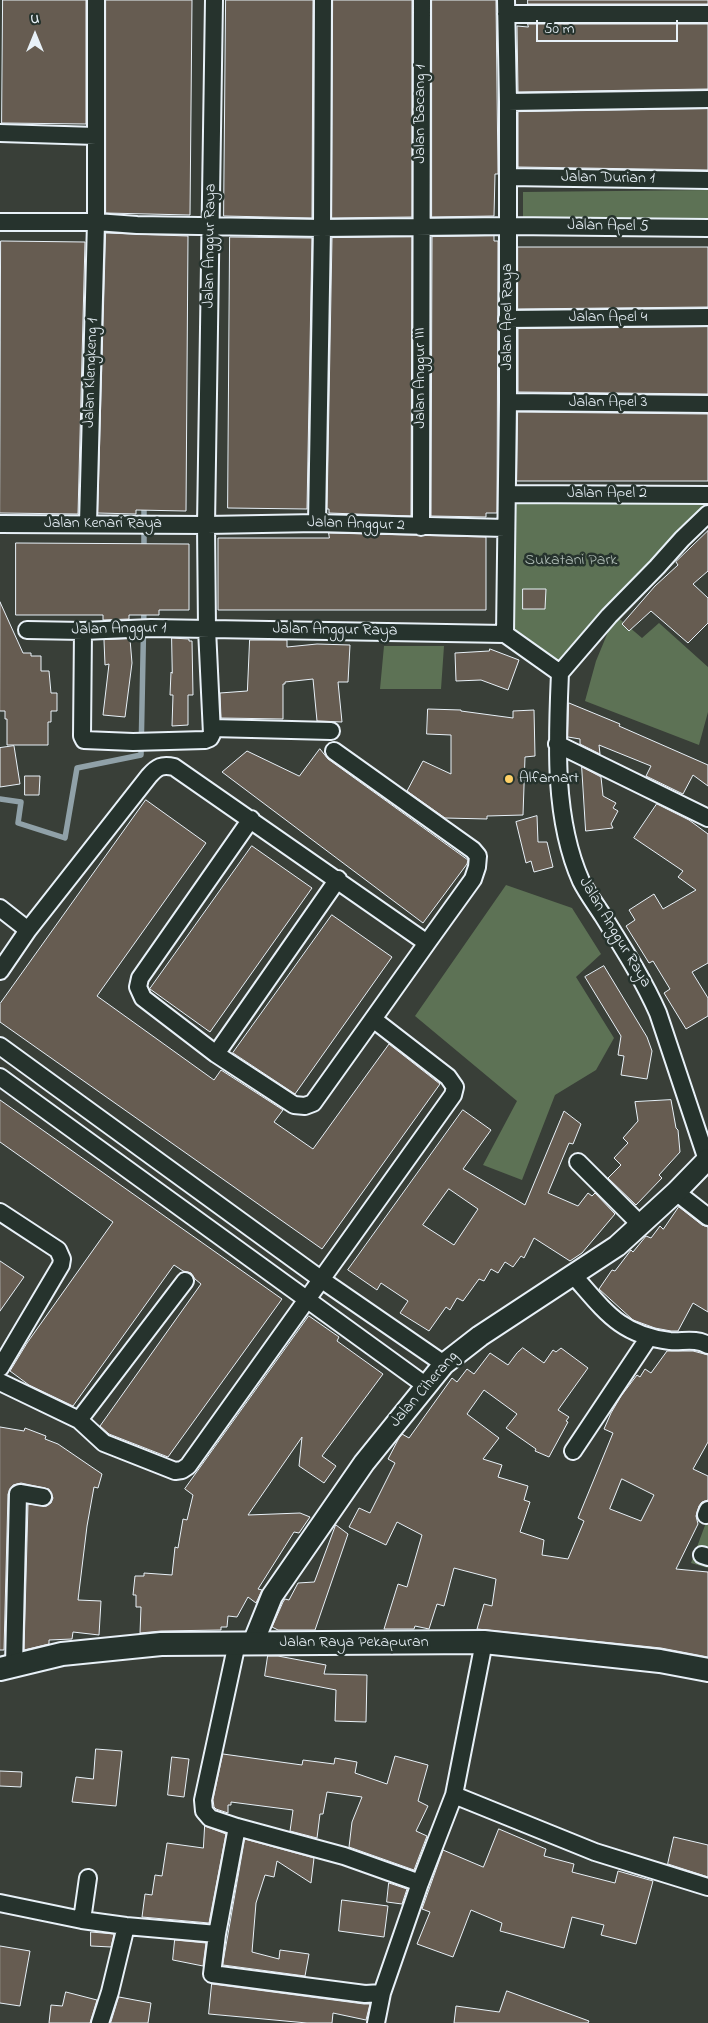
<!DOCTYPE html>
<style>
body{margin:0}
#map{position:relative;width:708px;height:2023px;overflow:hidden;background:#393f38;font-family:"Indie Flower",sans-serif}
canvas{display:block}
.north{position:absolute;left:10px;top:10px;width:50px;height:50px;-webkit-text-stroke:4px #26332d;paint-order:stroke;rotate:0deg;font-size:14px;font-weight:700;line-height:20px;text-align:center;color:#e8f1f8}
.north::after{content:'';display:block;margin:auto;width:18px;height:22px;background:#e8f1f8;clip-path:polygon(50% 0,100% 100%,50% 72%,0 100%)}
.scale{position:absolute;left:536px;top:20px;width:142px;height:22px;box-sizing:border-box;border:2px solid #e8f1f8;border-top:0;padding-left:6px;font-size:15px;line-height:18px;white-space:nowrap;color:#e8f1f8;-webkit-text-stroke:4px #26332d;paint-order:stroke}
</style>
<div id="map">
<canvas width="708" height="2023"></canvas>
<div class="north">U</div>
<div class="scale">50 m</div>
</div>
<script>
const ctx = document.querySelector('canvas').getContext('2d');
ctx.lineJoin = 'round';
function fillPath(path, color) {
  ctx.fillStyle = color;
  ctx.fill(path, 'evenodd');
}
function trace(path, color, width, dash) {
  ctx.strokeStyle = color;
  ctx.lineWidth = width;
  ctx.lineCap = dash ? 'butt' : 'round';
  ctx.setLineDash(dash || []);
  ctx.stroke(path);
}
function label(font, color, halo, rows, align = 'center') {
  ctx.font = font + ' "Indie Flower",sans-serif';
  ctx.lineWidth = 5;
  ctx.setLineDash([]);
  ctx.textBaseline = 'middle';
  ctx.strokeStyle = halo;
  ctx.fillStyle = color;
  for (const [text, x, y, turn = 0] of rows) {
    ctx.save();
    ctx.translate(x, y);
    ctx.rotate((+turn || 0) * Math.PI / 180);
    ctx.textAlign = isNaN(turn) ? turn : align;
    if (halo) ctx.strokeText(text, 0, 0);
    ctx.fillText(text, 0, 0);
    ctx.restore();
  }
}
const green = new Path2D(`
 M708,190v34l-185,-1v-31z
 M507,494l201,1v19l-148,159 -55,-39z
 M615,615l27,23 17,-15 49,44v45l-9,33 -114,-44 11,-40z
 M384,646h60l-3,43h-61z
 M506,885l66,23 29,46 -25,23 38,61 -18,32 -41,25 -33,85 -39,-15 34,-64 -102,-85z
 M707,1520h1v48l-17,-5z`);
const stream = new Path2D(`
 M144,505v46
 M0,799l21,3 -3,21 47,15 12,-70 64,-13 3,-148`);
const building = new Path2D(`
 M3,0h83v124l-84,-1z
 M106,0h86l-2,215 -84,-2z
 M226,0h87l-1,218 -88,-2z
 M333,0h79v217l-80,1z
 M432,0h64l2,174h-3l-1,42 -62,1z
 M528,0h180v4h-180z
 M528,24h180v65l-190,3 -1,-66 11,1z
 M708,109v61l-190,-3v-55z
 M106,233l82,3 -2,275 -50,-1v4l-38,-1z
 M494,236v5h4l-1,272h-11v4l-55,-1 1,-279z
 M230,237l82,1 -5,271 -79,-1z
 M412,237l-1,279 -82,-3v-4h-2l5,-271z
 M1,241l84,1 -7,272 -78,-1z
 M518,247h190v60l-190,2z
 M708,327v67l-190,-2v-63z
 M518,412l190,2v67h-191z
 M708,531v40l-15,13 15,14v25l-20,20 -37,-32 -22,20 -7,-7 33,-38 23,-21 -2,-3z
 M329,533l157,4v73h-268v-72h111z
 M16,543l173,1v66h-30v5h-30v4l-26,1v-5h-87z
 M523,589h23l-1,20h-22z
 M0,602l23,51h8v3h10v15h8l2,22h6v18h-6v11h-3v23h-41v-26h-2v-8h-5z
 M172,638l17,1v2h3l1,54h-5v30l-16,1 1,-31h-3l1,-23 1,1z
 M130,639l2,24 -7,54 -22,-2 6,-51 -4,1 -1,-25z
 M250,640h37v7l30,-3 33,1 -2,37h-10l4,40 -25,-1 -4,-42 -28,3v2h-2v35l-62,-1 -1,-25 27,-2z
 M490,649l29,11 -11,30 -27,-10 -25,1 -1,-28 34,-2z
 M569,703l51,21 -1,2 89,39v21l-15,-11 -10,19 -37,-18 5,-10 -52,-21 1,9 -20,-10v-5l-12,-2z
 M428,709l33,1v1l52,7v-7l21,-1 1,46 -10,1 -2,58 -36,1v3l-42,-1 -38,-27 16,-30 28,13v-39l-24,-1z
 M14,746l6,38 -20,3v-39z
 M320,749l8,10 140,101 -1,4 -44,59 -201,-151 25,-21 52,25z
 M582,767l19,10 2,19 13,7 -3,5 5,3 -7,13 2,4 -27,3z
 M25,776h15l-1,19h-14z
 M146,800l60,43 -109,153 117,84 7,-10 62,40 -9,12 39,27 76,-105 51,40 -118,165 -322,-227v-18z
 M657,804l32,16 19,14v129l-16,9 16,26v18l-22,13 -22,-36 6,-4 -17,-28 -4,2 -23,-37 9,-6 -6,-10 25,-16 9,15 33,-19 -18,-13 5,-6 -49,-33z
 M537,816l1,26h9l6,25 -19,5 -3,-11 -5,2 -10,-41z
 M252,846l60,42 -102,144 -60,-43z
 M332,915l60,42 -97,137 -62,-41z
 M604,966l43,71 5,14 -5,28 -26,-4 3,-19 -6,-1 3,-19 -36,-59z
 M0,1100l282,199 -114,158 -59,-23 -9,-8 101,-142 -6,-5 -4,-6 -8,-2 -9,-6 -101,141 -44,-21 -19,-14 17,-28 86,-121 -113,-80z
 M671,1100l5,28 2,2 2,22 -21,23 3,3 -26,27 -28,-27 13,-13 -7,-7 14,-15 -5,-5 15,-17 -3,-19z
 M463,1110l28,20 -28,39 62,36 39,-94 17,13 -8,20 -4,-1 -21,50 30,13 10,-13 4,3 3,-3 20,21 -33,39 -12,8 -36,-23 -10,20 -3,-2 -8,11 -8,-5 -7,11 -7,-4 -7,12 -5,-2 -16,22 -6,-3 -7,12 -4,-3 -17,24 -29,-18 8,-12 -27,-18 -4,7 -29,-20zM449,1189l29,20 -24,36 -31,-20z
 M679,1207l23,18 6,2v85l-15,-9 -15,28h-7l-16,-3 -22,-8 -34,-31 13,-19 3,1 16,-21 2,2 13,-16 5,2 9,-12 3,3z
 M0,1261l24,16 -24,34z
 M309,1316l30,21 -2,4 46,33 -61,82 14,10 -12,17 -25,-17 3,-29 -54,78 52,-2 10,4 -11,16 -5,-1 -36,57 4,1 -6,13 -8,-6 -11,20 -9,-1 -1,11h-6v3l-60,1 -21,2 1,-26h-5v-12h-3l2,-19h9v-3l28,2 3,-28 3,1 5,-29 4,1 6,-25 -8,-6z
 M523,1348l21,15 9,-13 3,2 5,-4 27,20 -30,42 11,7 -3,4 2,1 -19,35 -14,-6 1,-2 -30,-21 11,-14 -33,-24 -17,24 32,24 -16,21 19,6 -4,12 30,9 -4,14 6,2 -10,30 24,8 -2,15 26,4 16,-38 -6,-3 35,-85 -9,-4 7,-16 10,-17 16,-21 3,2 5,-8 6,4 16,-22h26l15,4v87l-15,27 15,7v24l-6,2 -3,4 -3,10 2,8 -22,45 32,3v85l-47,-9 -184,-19 7,-25 8,2 4,-27 -42,-11 -10,38 -7,-2 -8,25 -14,-3 -1,3h-30l14,-45 9,3 15,-52 -25,-13 -11,23 -37,-18 10,-19 11,5 25,-50 -7,-4 11,-21 3,-4 7,4 43,-60 5,4 10,-13 7,5 16,-21 18,12 9,-12zM622,1479l32,16 -13,26 -31,-12z
 M0,1427l24,4 1,-3 21,8 -1,3 13,5 44,30 -4,14 -4,-1 -7,39 -9,74 23,1 -2,34 -26,-3 -1,7 -23,1v4l-25,6 4,-146 18,2 5,-3 2,-5 -4,-9 -28,-6 -8,2 -5,9 -4,156h-4z
 M336,1525l12,9 -33,96h-37l-6,-3 11,-25 2,-3 4,1 9,-17 16,-1z
 M268,1656h10l48,9 -2,9 43,1 -1,47 -31,-1 1,-31 -71,-14z
 M96,1749l26,2 -6,55 -44,-4 4,-25 17,2z
 M223,1754l79,11 1,-5 31,4 1,-6 22,4 -2,11 32,11 8,-28 33,9 -10,36 10,5 -12,25 11,5 -13,34 -65,-23 3,-25 10,-25 -35,-5 -4,22h-3l-3,24 -27,-7 3,-21 -62,-8v3h-3v8l-12,-4 -2,-2 -1,-7z
 M172,1757l17,2 -5,38 -16,-2z
 M0,1771l22,1 -1,15 -21,-1z
 M205,1826l21,8 -17,89 -67,-6 3,-23 7,1 3,-20 7,1 5,-33 36,5z
 M499,1829l47,20 -2,7 30,8 -2,8 43,11 3,-12 35,10 -17,63 -35,-9 3,-10 -32,-8 -8,31 -64,-17 2,-8 -31,-13 -18,47 -36,-13 13,-32 -8,-3 21,-59 40,17z
 M674,1837l34,8v32l-40,-13z
 M245,1839l69,19 -3,25 -34,-22 -3,16 -9,-2 -9,28 -4,49 27,7 1,-9 29,4 -4,22 -82,-11z
 M389,1883l18,6 -5,15 -15,-2z
 M342,1900l46,6 -4,31 -45,-6z
 M91,1932l23,2 -3,13 -20,-1z
 M175,1940l31,3 -3,23 -30,-6z
 M0,1946l30,5 -10,55 -20,-3z
 M212,1984l152,20h6l-4,16 -33,-7 -1,10h-25l-98,-9z
 M507,1991l82,30 -1,2h-134l2,-17 43,6z
 M66,1992l31,8 -7,23h-41l2,-18 11,1z
 M119,1997l32,6 -3,20h-37z`);
const minor = new Path2D(`
 M506,14h202
 M508,102l200,-3
 M0,133l96,3
 M508,177l200,3
 M0,222h96l41,3 185,3 186,-2 200,2
 M507,319l201,-2
 M508,402l200,2
 M507,494l201,1
 M88,523l8,-301v-222
 M317,523l5,-295 1,-228
 M0,524l207,1 110,-2 188,5
 M421,527l1,-527
 M27,630l56,1 68,-3 354,6 55,39
 M83,631l-1,105 2,4 49,2 72,-2 5,-2 2,-4 -5,-105 -1,-104 8,-525
 M505,634l3,-232v-300l-2,-102
 M560,673c-3,68 -7,145 21,208 6,12 15,24 22,35 20,32 40,63 55,97l49,147
 M560,673l49,-57 48,-49 25,-28 26,-25
 M212,728l119,3
 M557,744l151,74
 M334,751l139,99 5,6 -1,11 -4,12 -46,64
 M251,819l-111,159 -2,9 5,11 73,56 78,51 11,1 8,-3 60,-84
 M0,908l28,22
 M0,971l28,-41 121,-154c8,-9 13,-12 25,-9l253,176 -54,76 75,58 7,10 -2,8 -265,371 -6,4 -7,1 -71,-28 -25,-23 -79,-38
 M0,1046l322,234 122,84
 M216,1054l122,-175
 M0,1077l425,308
 M578,1162l63,63
 M676,1192l32,25
 M0,1212l58,38 4,9 -1,6 -61,103
 M574,1276c31,35 46,59 96,65 13,1 26,-3 38,4
 M79,1420l106,-139
 M573,1451l76,-114
 M706,1515l2,-5
 M702,1555l6,2
 M237,1643l-34,157 1,11 6,7 27,9 107,29 76,27
 M14,1665l4,-171 2,-1 23,4
 M454,1795l141,57 113,35
 M0,1903l82,17 44,6 91,8 -5,40 153,20 17,-1
 M82,1920l6,-42
 M217,1934l20,-107
 M100,2023l10,-31 16,-66
 M376,2023l6,-30 38,-110 34,-88 30,-153`);
const tertiary = new Path2D(`
 M253,1643l19,-47 92,-133 80,-99 36,-28 137,-90 59,-54 32,-33`);
const secondary = new Path2D(`
 M0,1669l62,-15 99,-10 323,-2 176,19 48,9`);
const markers = [
 [509,779,5,"#ffd166"]
];
const streetNames = [
 ["Jalan Bacang 1",421,114,-90],
 ["Jalan Durian 1",608,179,1],
 ["Jalan Apel 5",608,227,1],
 ["Jalan Anggur Raya",211,246,-89],
 ["Jalan Apel Raya",508,317,-90],
 ["Jalan Apel 4",608,318],
 ["Jalan Klengkeng 1",92,373,-88],
 ["Jalan Anggur III",421,378,-90],
 ["Jalan Apel 3",608,403],
 ["Jalan Apel 2",607,494],
 ["Jalan Kenari Raya",103,524],
 ["Jalan Anggur 2",356,525,2],
 ["Jalan Anggur 1",119,630,-1],
 ["Jalan Anggur Raya",335,631,1],
 ["Jalan Anggur Raya",614,933,59],
 ["Jalan Ciherang",425,1390,-49],
 ["Jalan Raya Pekapuran",354,1643]
];
const parkNames = [
 ["Sukatani Park",571,561]
];
const poiNames = [
 ["Alfamart",519,779]
];
fillPath(green, '#5d7255');
trace(stream, '#90a1a8', 5.5);
fillPath(building, '#665c51');
trace(building, '#e8f1f8', 1);
trace(minor, '#e8f1f8', 20);
trace(tertiary, '#e8f1f8', 24);
trace(secondary, '#e8f1f8', 26);
trace(minor, '#26332d', 16);
trace(tertiary, '#26332d', 20);
trace(secondary, '#26332d', 22);
for (const [x, y, r, color] of markers) {
  const dot = new Path2D();
  dot.arc(x, y, r, 0, 2 * Math.PI);
  ctx.fillStyle = color;
  ctx.fill(dot);
  trace(dot, '#26332d', 2);
}
label('16px', '#e8f1f8', '#26332d', streetNames);
label('16px', '#b0beb7', '#26332d', parkNames);
label('16px', '#e8f1f8', '#26332d', poiNames, 'left');
</script>
